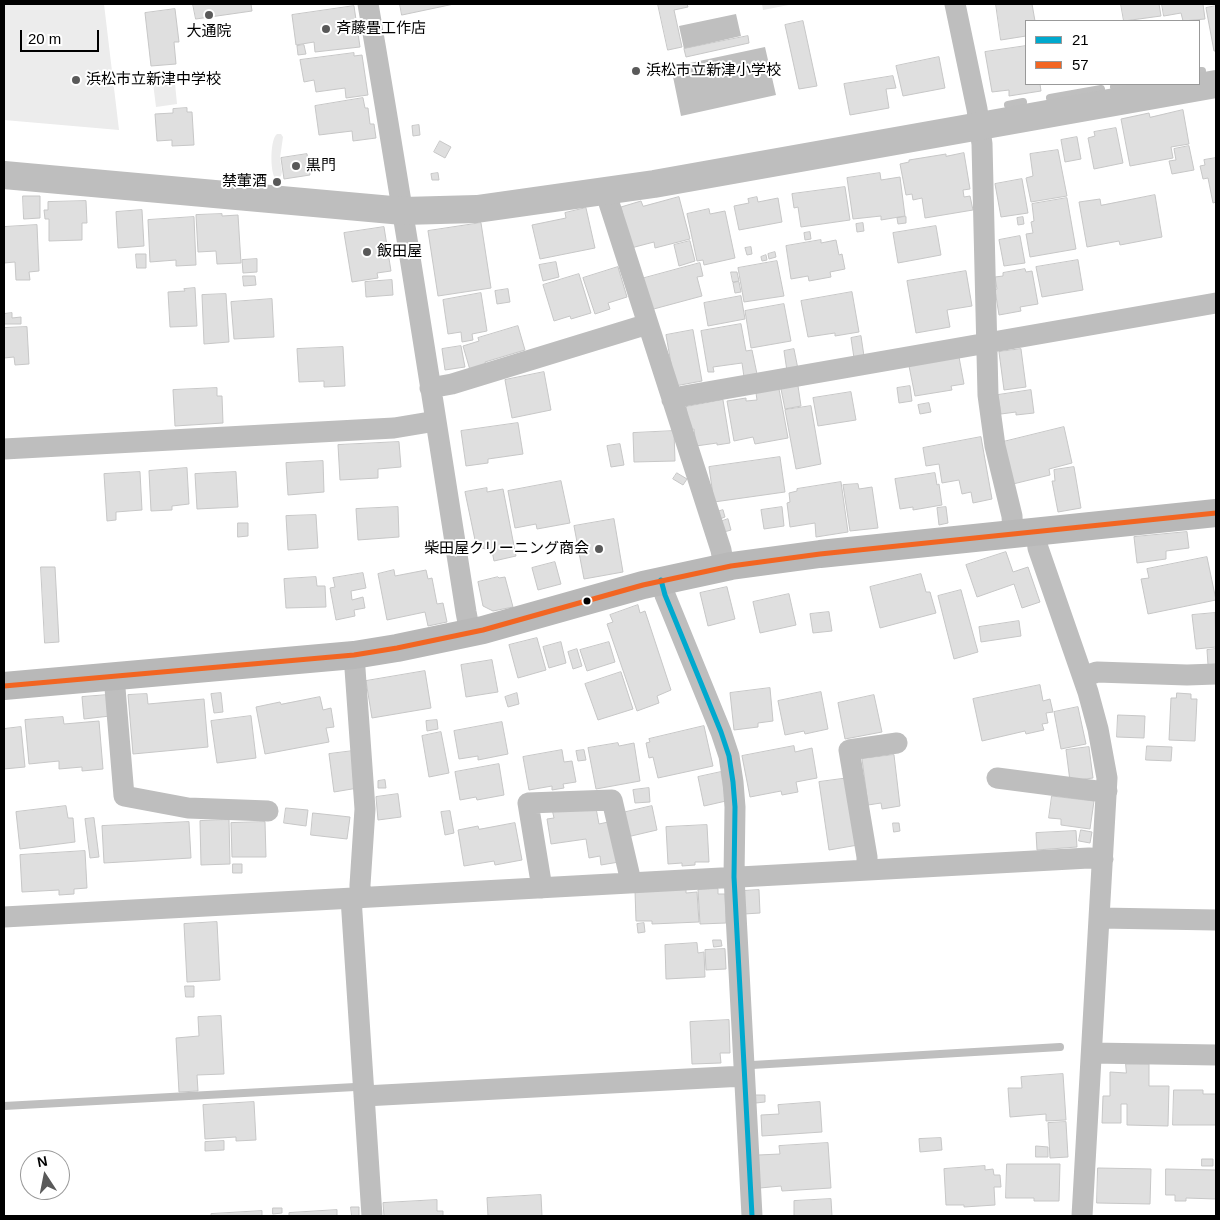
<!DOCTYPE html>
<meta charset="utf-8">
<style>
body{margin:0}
#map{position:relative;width:1220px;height:1220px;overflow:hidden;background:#fff;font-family:Arial,sans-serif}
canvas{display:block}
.frame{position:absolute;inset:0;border:5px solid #000;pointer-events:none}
.legend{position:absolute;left:1025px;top:20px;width:175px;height:65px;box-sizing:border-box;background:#fff;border:1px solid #999;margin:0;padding:6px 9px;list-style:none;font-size:15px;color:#000}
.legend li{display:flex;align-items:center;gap:10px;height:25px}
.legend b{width:25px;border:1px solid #999}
.north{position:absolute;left:20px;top:1150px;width:50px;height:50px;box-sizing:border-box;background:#fff;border:1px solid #999;border-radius:50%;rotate:349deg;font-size:14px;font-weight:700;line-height:20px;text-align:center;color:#000}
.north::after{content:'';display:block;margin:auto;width:18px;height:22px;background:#595959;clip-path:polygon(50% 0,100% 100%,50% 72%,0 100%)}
.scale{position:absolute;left:20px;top:30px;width:79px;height:22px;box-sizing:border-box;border:2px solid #000;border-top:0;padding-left:6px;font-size:15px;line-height:18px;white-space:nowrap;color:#000;-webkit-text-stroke:4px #fff;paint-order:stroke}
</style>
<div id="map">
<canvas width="1220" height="1220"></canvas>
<div class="frame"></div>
<ul class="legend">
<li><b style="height:6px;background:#00a9ce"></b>21</li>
<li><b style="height:6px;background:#f26522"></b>57</li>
</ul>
<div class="north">N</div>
<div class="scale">20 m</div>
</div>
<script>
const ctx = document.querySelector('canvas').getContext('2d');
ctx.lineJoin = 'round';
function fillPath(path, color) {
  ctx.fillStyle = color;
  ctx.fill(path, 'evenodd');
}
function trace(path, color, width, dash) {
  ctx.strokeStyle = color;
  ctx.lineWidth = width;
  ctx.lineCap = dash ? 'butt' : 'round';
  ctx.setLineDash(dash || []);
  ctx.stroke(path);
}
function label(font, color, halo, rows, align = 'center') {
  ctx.font = font + ' Arial,"Noto Sans JP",sans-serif';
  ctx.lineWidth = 4;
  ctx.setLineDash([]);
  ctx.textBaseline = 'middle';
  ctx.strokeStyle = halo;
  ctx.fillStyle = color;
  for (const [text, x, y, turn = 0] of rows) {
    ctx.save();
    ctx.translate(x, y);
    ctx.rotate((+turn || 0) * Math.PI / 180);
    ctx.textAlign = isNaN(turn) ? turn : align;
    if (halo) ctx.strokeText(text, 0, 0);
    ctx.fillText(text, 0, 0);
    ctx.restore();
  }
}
const green = new Path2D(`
 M4,4h100l15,126 -115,-10z
 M762,4h32l-31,6z
 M174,73l3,31 -21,3 -4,-32z
 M277,134h4l2,3 -3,21 2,14 -1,4 -3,2h-3c-5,-7 -5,-39 2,-44z`);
const water = new Path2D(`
 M736,14l5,22 -57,13 -5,-23z
 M765,47l11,48 -95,21 -10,-49z`);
const stream = new Path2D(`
 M1199,71h3
 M1114,87l16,-3
 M1050,98l51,-9
 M1008,105l15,-3
 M752,1065l308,-18
 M4,1106l351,-19`);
const building = new Path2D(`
 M193,4h58l1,7 -56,8z
 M400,4h54l-52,11z
 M658,4h29l1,3 -14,3 8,37 -14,3z
 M996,4h36l3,17h-9v15l-25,4z
 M1121,4h38l2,12 -37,5z
 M1162,4h41l2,15 -22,2 -2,-8 -17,3z
 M354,6l6,41 -45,5 -1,-10 -18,3 -4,-30z
 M1216,6v45h-2l-8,-43z
 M175,9l4,33h-5l2,22 -25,2 -6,-53z
 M803,21l14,65 -18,3 -14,-64z
 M748,36l1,7 -63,14 -2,-8z
 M304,45l2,9 -8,1 -1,-9z
 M1026,46v38h14l1,7 -32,5v-6l-17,2 -7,-40z
 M354,53v3l8,-1 6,40 -22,3 -1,-10 -29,4 -2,-12 -10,2 -4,-22z
 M939,57l6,31 -42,8 -7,-30z
 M893,76l3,12 -10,1 3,19 -39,7 -6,-31z
 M363,98l2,10h3l2,16h4l2,14 -23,3 -1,-10 -33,4 -4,-29z
 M187,108v4h5l2,33 -22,1v-6l-15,1 -2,-27 18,-1v-4z
 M1183,110l6,34 -18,3 2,11 -43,8 -9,-47 28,-6 1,4z
 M419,125l1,10 -7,1 -1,-10z
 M1116,128l7,35 -29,6 -6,-31 7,-2 -1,-4z
 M1077,137l4,22 -16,3 -4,-22z
 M440,141l11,6 -6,11 -11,-6z
 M1189,146l5,24 -22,4 -3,-13 7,-1 -2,-11z
 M1058,150l9,46 -36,6 -5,-24 7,-2 -3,-22z
 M964,153l6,36 -7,1 1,7 6,-1 3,14 -48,8 -3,-20 -9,2 -1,-6 -6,1 -6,-31 9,-2v-2l37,-6v2z
 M307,154l3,21 -26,4 -3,-21z
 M1216,158v44l-3,1 -5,-25 -5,1 -3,-13 5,-1 -1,-5z
 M438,173l1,7h-7l-1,-6z
 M880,173l1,7 19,-3 5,39 -24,4v-4l-28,3 -6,-41z
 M1022,179l6,34 -27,4 -6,-33z
 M845,187l5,33 -49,7 -3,-20 -4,1 -2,-14z
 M1155,195l7,42 -42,8 -1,-4 -32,6 -8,-45 21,-3 1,6z
 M23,196h17v22l-16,1z
 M679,197l11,42 -35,9 -1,-6 -23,6 -10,-41 20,-6 2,5z
 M757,197l1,5 20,-4 4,24 -43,8 -5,-24 15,-3 -1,-4z
 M1067,198l9,51 -46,8 -4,-23 7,-1 -2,-11 3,-1 -2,-17z
 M86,201l1,22h-5v17l-33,1v-22h-4l-1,-9h4v-8z
 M586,208l9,40 -55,11 -8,-34 34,-7 -1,-5z
 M709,209l1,5 15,-3 10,47 -31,7 -1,-5 -6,1 -10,-47z
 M142,210l2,36 -26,2 -2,-36z
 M222,214v2l16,-1 3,48 -24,1 -1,-13 -18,1 -2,-37z
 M194,217l2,48 -20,1v-6l-26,2 -2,-42z
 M906,217v6l-8,1 -1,-6z
 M1023,217l1,7 -6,1 -1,-7z
 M481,223l10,65 -53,8 -10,-65z
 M863,223l1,8 -7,1 -1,-8z
 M37,225l2,46 -10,1 1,8h-14l-1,-18 -11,1v-36z
 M936,226l5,29 -43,8 -5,-30z
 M384,227l7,44 -14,2 1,5 -26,4 -8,-49z
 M810,232l1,7 -6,1 -1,-7z
 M1020,236l5,27 -21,3 -5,-26z
 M821,240v3l15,-3 3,15 3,-1 3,15 -15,3 1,5 -22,4 -1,-5 -17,3 -5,-33z
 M690,241l5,20 -16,5 -5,-21z
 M751,247l1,7 -5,1 -2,-7z
 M775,252l1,5 -7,2 -1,-5z
 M136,254h10v14h-9z
 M766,255l1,5 -5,1 -1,-4z
 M257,259v13l-14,1 -1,-13z
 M1078,260l5,30 -41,7 -6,-30z
 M777,261l7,35 -40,6 -6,-34z
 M556,262l3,15 -16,4 -4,-16z
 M700,263l3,13 -6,1 5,19 -52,14 -9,-31z
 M618,267l9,30 -19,6 2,6 -15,5 -12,-36z
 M1025,269l1,3 6,-1 6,33 -18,3 1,4 -22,4 -4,-25 2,-1 -2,-12 8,-1v-3z
 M966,271l6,35 -25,4 3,17 -34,6 -9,-52z
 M731,272h6l2,9 -6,1z
 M579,274l12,39 -20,6 -1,-3 -16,5 -11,-36z
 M243,276h12l1,9 -12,1z
 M392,280l1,15 -27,2 -1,-15z
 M739,282l2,10 -6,1 -2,-10z
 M195,288l2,38 -27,1 -2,-35 17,-1 -1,-2z
 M508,289l2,13 -13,2 -2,-13z
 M852,292l7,40 -24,4v-3l-27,4 -7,-36z
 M481,293l6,38 -15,3 1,6 -11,2 -1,-10 -13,2 -5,-34z
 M226,294l3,48 -25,2 -2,-49z
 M741,296l4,23 -37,7 -4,-23z
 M272,299l2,38 -40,2 -3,-37z
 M784,304l7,37 -40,7 -6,-37z
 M12,313v5l9,-1v7h-17v-10z
 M741,324l5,27 6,-1 5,24 -13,3 -2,-14 -29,4 1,5h-6l-7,-41z
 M518,326l7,24 -40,12 1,3 -16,5 -7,-24 16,-5 -1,-3z
 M27,327l2,37 -14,1 -1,-8 -10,1v-30z
 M693,330l9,51 -27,5 -9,-51z
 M861,336l3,20 -10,2 -3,-20z
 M461,346l4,21 -20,3 -3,-21z
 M343,347l2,39 -21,1v-6l-25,1 -2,-33z
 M794,349l4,20 -11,2 -3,-20z
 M1021,349l5,38 -22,3 -5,-38z
 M959,357l5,27 -13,2 1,4 -37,6 -6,-30z
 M544,372l7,38 -39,8 -7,-38z
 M798,386l3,20 -16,3 -4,-20z
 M910,386l2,15 -13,2 -2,-15z
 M217,388v8h5l1,27 -48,3 -2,-36z
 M779,389l9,49 -33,6 -2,-7 -19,4 -7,-40 19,-3v3l11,-1 -1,-7z
 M1031,390l3,23 -18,2v-3l-15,2 -3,-19z
 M851,392l5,28 -38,6 -5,-28z
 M723,400l7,43 -13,2v-2l-21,3 -2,-17 -4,1 -4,-23z
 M929,403l2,9 -11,2 -2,-9z
 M811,406l10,58 -25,5 -11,-59z
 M518,423l5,31 -35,5v4l-22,3 -5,-35z
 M1064,427l8,36 -23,6 1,6 -37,9 -10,-42z
 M674,431l1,30 -41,1 -1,-29z
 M981,437l11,62 -19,4 -2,-11 -9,2 -3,-14 -17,3 -3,-19 -13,2 -3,-18z
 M399,442l2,25 -23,2v9l-38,2 -2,-35z
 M620,444l4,21 -13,2 -4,-21z
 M780,457l5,35 -71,10 -5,-35z
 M323,461l1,31 -36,3 -2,-32z
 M1074,467l7,41 -23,4 -6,-31h3l-1,-11z
 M187,468l2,36 -17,2v4l-21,1 -2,-40z
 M140,472l2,38 -26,2v8l-9,1 -3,-47z
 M236,472l2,35 -41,2 -2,-35z
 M677,473l10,6 -4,6 -10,-6z
 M935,473l2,12 2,-1 3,21 -29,5v-3l-13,2 -5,-30z
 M561,481l9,42 -33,6 -1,-5 -21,4 -7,-37z
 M841,482l7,50 -32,5 -1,-14 -25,4 -3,-24 3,-1 -1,-9 8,-2v-2z
 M858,484l1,5 13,-2 6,41 -28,3 -7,-46z
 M487,488v4l16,-3 13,67 -22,5 -2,-10 -10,-3 -7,-8 -10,-48z
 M398,507l1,30 -41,3 -2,-31z
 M782,507l2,19 -20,3 -3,-19z
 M946,507l2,16 -9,2 -2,-17z
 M723,510l2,7 -5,2 -3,-7z
 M316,515l2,33 -30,2 -2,-34z
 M614,519l9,53 -39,7 -10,-53z
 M728,519l3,11 -7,2 -4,-10z
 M238,523h10v13l-10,1z
 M1187,532l2,16 -23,3v8l-29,4 -3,-26z
 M1006,552l7,20 15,-5 12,35 -18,6 -8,-24 -37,13 -11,-32z
 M1207,557l9,43 -68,14 -7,-35 8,-1 -2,-9z
 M555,562l6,22 -23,6 -6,-22z
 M41,567h14l4,75 -14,1z
 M394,570l1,6 31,-6 2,9 4,-1 5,26 6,-1 4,19 -19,4 -3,-14 -38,8 -9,-46z
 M363,573l3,15 -15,3 1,9 11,-3 2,11 -11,2 1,6 -19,4 -6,-32 5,-1 -2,-9z
 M921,574l5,18h4l6,21 -56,15 -10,-41z
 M316,577l1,9h8l1,21 -40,1 -2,-29z
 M498,577l1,1 6,-1 8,30 -20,4 -10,-5 -5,-24z
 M727,587l8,32 -27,7 -8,-33z
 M961,590l17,62 -24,7 -16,-63z
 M789,594l7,31 -36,8 -7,-31z
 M638,605l2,8 5,-2 26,79 -14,6 2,7 -22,8 -30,-87 6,-2 -3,-7z
 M829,612l3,19 -19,2 -3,-19z
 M1215,613l1,34 -20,2 -4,-34z
 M1019,621l2,15 -40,6 -2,-15z
 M537,638l9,32 -28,8 -9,-33z
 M561,642l5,21 -17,5 -6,-21z
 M609,642l6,20 -28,9 -7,-21z
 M577,649l5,17 -9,3 -5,-17z
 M1216,649v15l-8,1 -1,-15z
 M492,660l6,32 -32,5 -5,-32z
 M425,671l6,37 -59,10 -6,-37z
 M621,672l12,37 -35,11 -13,-36z
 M1040,685l3,16 7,-2 3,13 -7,1 2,10 -6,1 2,6 -18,4 -1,-3 -43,10 -9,-42z
 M770,688l3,33 -15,2v4l-24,3 -4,-37z
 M821,692l7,37 -23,5 -1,-3 -19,4 -7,-34z
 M221,693l2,19 -9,1 -3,-19z
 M517,693l2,11 -11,3 -3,-10z
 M1177,693l14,1v5h6l-2,42 -26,-1 2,-42h5z
 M147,694l1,10 56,-5 4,48 -75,7 -5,-59z
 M108,695l2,21 -26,3 -2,-22z
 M874,695l8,37 -37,7 -7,-36z
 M320,697l3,13 8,-2 3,19 -8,1 3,14 -64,12 -9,-47 24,-5 1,2z
 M1078,707l8,37 -25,5 -7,-37z
 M1118,715l27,1 -1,22 -27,-1z
 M251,716l5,42 -39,5 -6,-42z
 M63,717l1,7 35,-3 4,48 -21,2v-4l-23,2v-8l-30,3 -4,-44z
 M437,720l1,9 -11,2 -1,-10z
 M502,722l6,32 -30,6v-4l-19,3 -5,-28z
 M704,726l9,40 -55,12 -5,-21 -4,1 -3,-15 4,-1 -1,-3z
 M21,727l4,40 -21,2v-40z
 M441,732l8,41 -20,4 -7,-41z
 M618,743l1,3 15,-3 6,38 -44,8 -8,-41z
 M794,746l1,6 17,-4 5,30 -21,4 2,10 -16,3 -1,-4 -31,6 -8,-41z
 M1147,746l25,1 -1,14 -25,-1z
 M1089,747l4,31 -23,3 -4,-31z
 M562,750l2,12 8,-1 4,21 -13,2 1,4 -12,2v-4l-23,4 -6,-33z
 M584,750l2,10 -8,1 -2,-10z
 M353,751l5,37 -24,4 -5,-38z
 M894,755l6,51 -18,3 -1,-6 -13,2 -6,-46z
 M499,764l5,31 -27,5 -1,-3 -16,3 -5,-28z
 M721,772l5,29 -22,5 -6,-29z
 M849,778l9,67 -29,5 -10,-68z
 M385,780l1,8h-8v-7z
 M649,788l1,14 -15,1 -2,-13z
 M398,794l3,23 -23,3 -2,-23z
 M1052,796l42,5 -4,28 -29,-4v-6l-12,-1z
 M66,806l2,12h5l2,24 -55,7 -4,-37z
 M652,806l5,24 -30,7 -5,-24z
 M286,808l22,2 -2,16 -22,-3z
 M596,808l3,16 9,-2 11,40 -18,3 -1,-9 -11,2 -3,-19 -35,5 -4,-25 7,-1 -2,-9z
 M450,811l4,22 -9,2 -4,-23z
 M313,813l37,4 -3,22 -36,-4z
 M94,818l5,39 -9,1 -5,-39z
 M229,820l1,44 -29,1 -1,-44z
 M189,822l2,36 -87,5 -2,-37z
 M265,822l1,35h-34l-1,-34z
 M515,823l7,37 -27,5 -1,-4 -30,5 -6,-36 20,-4 1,3z
 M893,823h6l1,8 -6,1z
 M707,825l2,37h-14v3l-13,1v-3l-14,1 -2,-37z
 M1081,830l11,2 -2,11 -11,-2z
 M1076,831l1,16 -40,3 -1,-17z
 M85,851l2,37 -13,1v5l-15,1v-5l-37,2 -2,-37z
 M233,864h9v9h-9z
 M686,888v5l11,-1 2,30 -47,2v-3h-16l-1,-30z
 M718,889v5h7l1,29 -26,1 -2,-34z
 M759,890l1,23 -16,1 -1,-23z
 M217,922l3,58 -33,2 -3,-58z
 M644,923l1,9 -7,1 -1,-9z
 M713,940h8l1,6 -8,1z
 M697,943l1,10 6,-1 1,25 -39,2 -1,-34z
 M725,949l1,20 -20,1 -1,-20z
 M185,986h9v11h-8z
 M221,1016l3,58 -27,1 1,16 -19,1 -3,-54 23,-2 -1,-19z
 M729,1020l1,33h-10l1,10 -29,1 -2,-42z
 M1126,1064h23v22h20l-1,40 -41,-1v-21h-6v19h-19l1,-27h7v-24l16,1z
 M1063,1074l3,46 -20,1v-7l-36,3 -2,-29h14l-1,-11z
 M1174,1090h29v4h13v31h-43z
 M755,1095h10v7l-9,1z
 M254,1102l2,38 -20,1v-4l-31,2 -2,-34z
 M820,1102l2,30 -60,4 -1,-21 18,-1 -1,-9z
 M1066,1122l2,35 -18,1 -2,-35z
 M941,1138l1,12 -22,2 -1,-13z
 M224,1141v9l-19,1v-9z
 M828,1143l3,45 -49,3 -1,-5 -21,2 -2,-33 22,-1 -1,-8z
 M1036,1146l12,1v10h-12z
 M1202,1159h11v7h-11z
 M1007,1164h53l-1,37h-25v-3h-28z
 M985,1166v4l8,-1 1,6h6l1,12h-7l1,18 -31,2v-2h-18l-2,-36z
 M1098,1168l53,1 -1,35 -53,-1z
 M1166,1169l50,1v29l-30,-1v3h-11v-6h-9z
 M541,1195l1,21h-54l-1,-18z
 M831,1199l1,17h-38v-15z
 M437,1200v11h6v5h-59l-1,-13z
 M351,1207h8v9h-7z
 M273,1208h9v5l-9,1z
 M337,1210v6h-48v-3z
 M262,1211v5h-51v-2z`);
const minor = new Path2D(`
 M368,4c35,202 66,405 98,608l4,21
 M955,4l22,105 5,35 6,251 7,51 17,70 1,18
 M607,190l2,13 112,347 3,17
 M430,388l22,-4 196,-60
 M672,400l12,-4 532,-93
 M4,449l390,-21 42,-7
 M1036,532l2,16 50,144 10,37 9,49 -25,438
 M661,580l4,15 56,137 8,24 4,26 2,25 -1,70 18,339
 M354,655l11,154 -5,76v13
 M114,676l10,120 64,12 80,3
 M1083,677l14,-5 90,3 29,-1
 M997,778l100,13h10
 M867,870v-13l-18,-107 48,-7
 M542,888l-14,-85 84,-3 17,73v10
 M351,898l21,318
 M4,917l1085,-59 14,1
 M1100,918l116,2
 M1092,1053l124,2
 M364,1096l380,-20`);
const tertiary = new Path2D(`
 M4,175l399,36 74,-2 177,-25 562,-100`);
const secondary = new Path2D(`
 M4,686l350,-31 43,-7 86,-18 160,-45 88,-19 89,-12 396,-41`);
const bus1 = new Path2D(`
 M661,580l4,15 56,137 8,24 4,26 2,25 -1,70 18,339`);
const bus2 = new Path2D(`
 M4,686l350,-31 43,-7 86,-18 160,-45 88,-19 89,-12 396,-41`);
const markers = [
 [209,15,5,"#595959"],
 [326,29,5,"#595959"],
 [636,71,5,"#595959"],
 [76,80,5,"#595959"],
 [296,166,5,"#595959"],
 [277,182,5,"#595959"],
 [367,252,5,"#595959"],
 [599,549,5,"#595959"],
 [587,601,4.5,"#000"]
];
const poiNames = [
 ["斉藤畳工作店",336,29],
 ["大通院",209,32,"center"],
 ["浜松市立新津小学校",646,71],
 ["浜松市立新津中学校",86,80],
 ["黒門",306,166],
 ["禁葷酒",267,182,"right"],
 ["飯田屋",377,252],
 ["柴田屋クリーニング商会",589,549,"right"]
];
fillPath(green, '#ececec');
fillPath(water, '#bfbfbf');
trace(stream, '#bfbfbf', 8);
fillPath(building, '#dfdfdf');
trace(building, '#c7c7c7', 1);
trace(minor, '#bebebe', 21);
trace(tertiary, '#bebebe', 28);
trace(secondary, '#b8b8b8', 28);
trace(bus1, '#00a9ce', 5);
trace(bus2, '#f26522', 5);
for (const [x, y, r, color] of markers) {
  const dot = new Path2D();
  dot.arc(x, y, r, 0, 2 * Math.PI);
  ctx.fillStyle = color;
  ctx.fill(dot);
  trace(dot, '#fff', 2);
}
label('15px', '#000', '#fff', poiNames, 'left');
</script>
